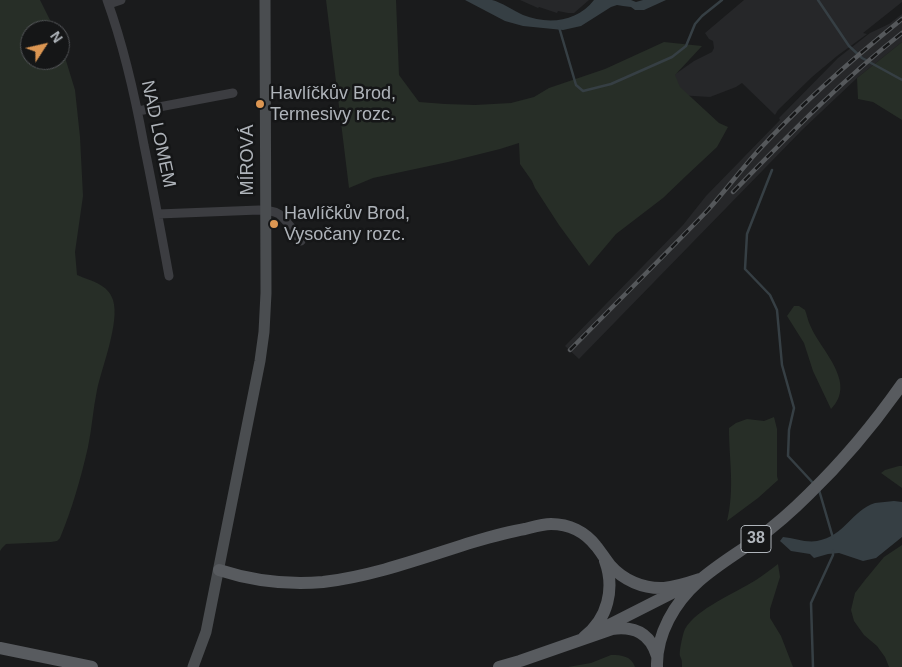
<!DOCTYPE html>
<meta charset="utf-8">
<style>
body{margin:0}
#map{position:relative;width:902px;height:667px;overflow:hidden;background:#1a1b1c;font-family:Arial,sans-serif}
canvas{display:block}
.north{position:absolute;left:20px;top:20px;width:50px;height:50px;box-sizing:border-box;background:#151617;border:1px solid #535558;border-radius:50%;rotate:55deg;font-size:14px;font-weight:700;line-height:20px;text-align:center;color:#afb4ba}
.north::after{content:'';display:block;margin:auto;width:18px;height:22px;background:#dc9652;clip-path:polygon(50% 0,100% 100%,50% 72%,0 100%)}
</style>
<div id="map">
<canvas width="902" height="667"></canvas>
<div class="north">N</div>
</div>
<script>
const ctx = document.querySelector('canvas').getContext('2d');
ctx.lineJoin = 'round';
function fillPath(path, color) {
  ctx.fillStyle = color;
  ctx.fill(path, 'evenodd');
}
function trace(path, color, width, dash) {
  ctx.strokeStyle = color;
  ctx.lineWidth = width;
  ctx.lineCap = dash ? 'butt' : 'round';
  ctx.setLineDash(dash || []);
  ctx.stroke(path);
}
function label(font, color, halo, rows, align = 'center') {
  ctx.font = font + ' Arial,sans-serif';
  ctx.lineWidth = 5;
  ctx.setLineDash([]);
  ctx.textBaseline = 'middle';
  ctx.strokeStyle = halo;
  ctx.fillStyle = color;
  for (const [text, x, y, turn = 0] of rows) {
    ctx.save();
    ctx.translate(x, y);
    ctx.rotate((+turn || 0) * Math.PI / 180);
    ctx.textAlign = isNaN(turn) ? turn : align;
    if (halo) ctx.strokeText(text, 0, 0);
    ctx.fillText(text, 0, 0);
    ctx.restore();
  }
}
const built = new Path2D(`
 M520,0h69l-15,13h-6l-10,-2 -1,2 -18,-6 -1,1z
 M744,0h158v2l-39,31 4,1 -30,22 -25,21 -34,33 -3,5 -33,-32 -6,4 -26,10 -33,-2 -3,-20 20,-14 18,-9 2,-4 -1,-7 -4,-2 -4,-6z
 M902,14v28l-45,36 -55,52 -223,229 -14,-13 118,-121 23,-29 74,-76 -1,-2 59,-60 32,-25 19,-9z`);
const green = new Path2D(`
 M0,0h40l15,30h-25v30h30v-19l15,49 5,47 3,59 -8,56 2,23c14,6 31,9 36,25 7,22 -11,67 -16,90 -4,19 -5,38 -9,57 -7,31 -16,62 -28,91l-3,3 -6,1 -45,2 -4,4 -2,3z
 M326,0h70l3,75 20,27 26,2 30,1 36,-2 23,-6 15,-9 56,-19 59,-27 38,4 -27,29 5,12 39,36 9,4 -11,20 -30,28 -24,23 -47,36 -27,32 -30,-41 -24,-37 -3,-7 -12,-17 -1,-21 -19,6 -52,13 -75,16 -24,10z
 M902,42v78l-29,-18 -15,-3 -1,-21z
 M794,306h5l6,4c2,5 3,11 5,15 10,25 48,57 21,84l-18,-38 -9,-28 -17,-27z
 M774,417l3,12v47l1,4 -20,18 -31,23c8,-33 2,-60 2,-93l7,-5 11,-4 17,2z
 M899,466h3v22l-21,-15 4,-3z
 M902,545v122h-13l-4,-10 -8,-11 -13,-11 -10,-14 -3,-11 4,-17 10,-13 19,-23z
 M778,564l2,13 -10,32v9l11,18 12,31h-111c0,-7 0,-6 -2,-11 -1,-5 3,-23 5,-27 11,-20 52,-37 71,-49 8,-5 15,-11 22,-16z
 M611,655c11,0 20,1 24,12h-67l23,-4z`);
const water = new Path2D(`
 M465,0c8,0 19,0 27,0 9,2 22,11 31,15 25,10 54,7 71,-15h37l5,2 7,-2h23l-22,10h-9l-4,-3 -8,-1 -6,-1 -6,2 -30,19 -18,4 -40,-4 -18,-5z
 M894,501l8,1v35l-26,21 -13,3 -24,-8 -11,1 -14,4 -4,-4 -19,-3 -11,-10 3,-4c11,1 23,6 34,4 28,-5 35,-31 58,-38 6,-1 13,-1 19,-2z`);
const stream = new Path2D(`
 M818,0l31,46 13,12 40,22
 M559,27l17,58 7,6 28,-7 61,-27 14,-11 9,-22 7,-8 20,-16
 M772,170l-25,64 -2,35 25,26 7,15 5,55 12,43 -5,22 -1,26 26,28
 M819,490l14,48
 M813,667l-2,-64 22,-48v-4`);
const street = new Path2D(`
 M107,0c17,47 28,96 37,145 9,43 17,87 25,131
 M109,4l12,-4
 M138,111l95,-18
 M158,214l101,-4c6,0 15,1 20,4 9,7 15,18 22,27`);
const secondary = new Path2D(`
 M193,667l13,-35 54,-271 4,-29 2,-39 -1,-293`);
const primary = new Path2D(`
 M219,570c34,11 69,15 104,12 51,-6 102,-25 150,-40 17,-5 34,-10 52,-13 8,-2 17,-5 26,-5 18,0 34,8 45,22 5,6 9,13 14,19 13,15 33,24 54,23 12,-1 24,-5 36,-9
 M607,626l73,-37
 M584,637c24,-18 31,-49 21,-76
 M0,648l92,19
 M499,667l21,-6 92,-32c22,-3 38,4 45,27
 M657,667c-1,-33 18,-65 42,-86 18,-16 39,-28 58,-42 19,-14 36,-29 52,-45 35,-34 65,-70 93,-110`);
const rail = new Path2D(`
 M733,192c55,-56 107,-110 169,-159
 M570,350c46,-47 93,-93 138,-140 17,-19 32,-39 49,-58 44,-48 94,-92 145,-133`);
const markers = [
 [260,104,5,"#dc9652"],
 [274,224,5,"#dc9652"]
];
const shields = [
 [756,539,30]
];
const shieldNames = [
 ["38",756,539]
];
const poiNames = [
 ["Havlíčkův Brod,",270,94],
 ["Termesivy rozc.",270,115],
 ["Havlíčkův Brod,",284,214],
 ["Vysočany rozc.",284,235]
];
const streetNames = [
 ["NAD LOMEM",158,134,78],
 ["MÍROVÁ",248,160,-90]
];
fillPath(built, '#262729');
fillPath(green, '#272e27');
fillPath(water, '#363f44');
trace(stream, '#363f44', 2.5);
trace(street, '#3c3d41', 9);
trace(secondary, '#4a4d50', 11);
trace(primary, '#585b5f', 12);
trace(rail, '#55585b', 4.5);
trace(rail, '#151617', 2.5, [8]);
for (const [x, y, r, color] of markers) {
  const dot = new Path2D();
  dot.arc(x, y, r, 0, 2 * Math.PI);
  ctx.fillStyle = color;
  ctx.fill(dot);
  trace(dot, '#151617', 2);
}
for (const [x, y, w] of shields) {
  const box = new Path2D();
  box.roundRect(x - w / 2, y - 13.5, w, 27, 4);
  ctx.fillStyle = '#151617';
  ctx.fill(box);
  trace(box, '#afb4ba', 1);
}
label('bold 16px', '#afb4ba', null, shieldNames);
label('18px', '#afb4ba', '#151617', poiNames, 'left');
label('18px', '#afb4ba', '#151617', streetNames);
</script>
